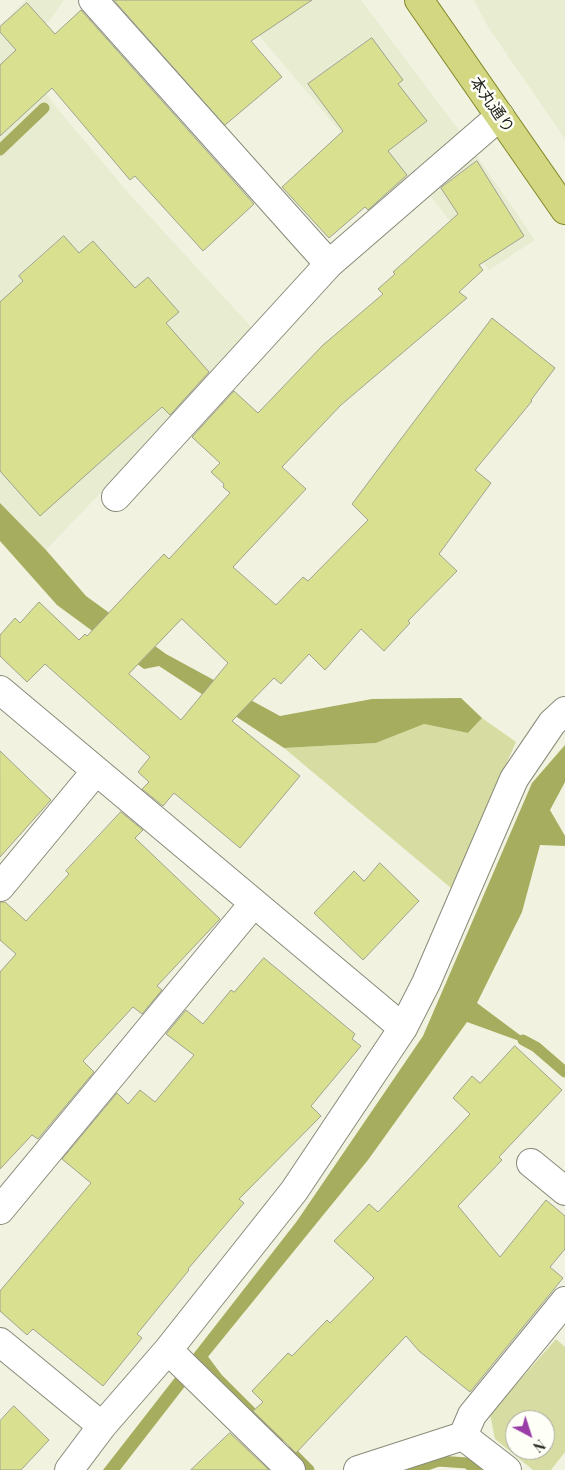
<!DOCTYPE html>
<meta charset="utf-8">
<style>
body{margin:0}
#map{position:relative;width:565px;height:1470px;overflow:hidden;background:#f1f3e0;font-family:"Playfair Display",serif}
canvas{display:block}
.north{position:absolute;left:505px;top:1410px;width:50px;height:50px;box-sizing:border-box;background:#fefff7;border:1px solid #a7a8a0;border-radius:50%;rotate:140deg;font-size:14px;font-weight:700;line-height:20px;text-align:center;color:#24251e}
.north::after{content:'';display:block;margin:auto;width:18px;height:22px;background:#9a3da7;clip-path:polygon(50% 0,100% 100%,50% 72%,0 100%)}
</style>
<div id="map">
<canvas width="565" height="1470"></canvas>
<div class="north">N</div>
</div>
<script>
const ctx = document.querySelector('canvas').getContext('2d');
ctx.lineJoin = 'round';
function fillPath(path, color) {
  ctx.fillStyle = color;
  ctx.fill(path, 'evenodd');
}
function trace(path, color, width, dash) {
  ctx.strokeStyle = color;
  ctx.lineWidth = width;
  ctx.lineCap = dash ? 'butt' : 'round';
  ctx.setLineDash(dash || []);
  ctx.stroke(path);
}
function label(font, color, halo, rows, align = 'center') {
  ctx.font = font + ' "Playfair Display","Noto Sans JP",serif';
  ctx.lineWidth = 5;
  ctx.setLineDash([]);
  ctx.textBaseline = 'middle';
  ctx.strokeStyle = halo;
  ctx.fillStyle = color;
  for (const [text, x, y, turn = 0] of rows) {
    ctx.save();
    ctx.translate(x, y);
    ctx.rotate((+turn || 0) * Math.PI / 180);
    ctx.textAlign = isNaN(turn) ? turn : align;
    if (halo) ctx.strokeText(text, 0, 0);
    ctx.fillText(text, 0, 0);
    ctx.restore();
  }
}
const built = new Path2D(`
 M26,0h38l-11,16 -34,39 38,53 75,89 123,134 -209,219 -46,-47v-478z
 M229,0h132l100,133 74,107 -46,30 -73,-92 -22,17z
 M474,0h91v139l-77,-112z`);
const green = new Path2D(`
 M482,718l34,24 -65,146 -167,-140 92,-5 48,-19 44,9z
 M556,1339l9,8v105l-14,18h-18l-38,-31 -5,-25zM515,1420h30v30h-30z`);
const water = new Path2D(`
 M0,503l46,47 40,46 80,58 114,62 92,-17 89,-1 21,20 -14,15 -44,-9 -48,19 -92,5 -125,-82 -15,3 -87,-64 -57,-64z
 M565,745v37l-15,28 15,26v10l-25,-1 -18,67 -45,91 59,44 -69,-25 -99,138 -161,198 -87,112h-17l194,-249 126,-185 109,-253z`);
const stream = new Path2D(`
 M0,150l44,-42
 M523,1040l13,7 29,25
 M200,1355l18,24 60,60
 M291,1452l18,18
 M413,1470l25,-9 29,2 9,7`);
const building = new Path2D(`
 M114,0h198l-61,41 31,36 -57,48z
 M27,3l28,31 26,-24 173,194 -51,47 -68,-75 -5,4 -78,-92 -52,48v-71l16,-15 -16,-18v-5z
 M372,38l31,42 -5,4 29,37 -39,30 19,24 -39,35 -3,-3 -36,31 -47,-51 61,-56 -35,-47z
 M477,161l47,75 -45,29 4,5 -24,22 8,6 -126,107 -59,62 24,22 -73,78 43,38 27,-28 5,4 60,-61 -16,-16 140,-186 63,50 -24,32 1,1 -57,69 16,13 -52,71 18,17 -49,50 2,2 -26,28 -23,-22 -36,41 -16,-16 -28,30 -7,-6 -42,43 68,55 -60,72 -66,-55 -11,13 -21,-17 7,-7 -11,-10 12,-15 -105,-93 -18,18 -27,-26v-21l15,-17 5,5 19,-21 40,38 6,-6 2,2 77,-82 5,5 61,-66 -7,-6 1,-3 -13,-12 9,-9 -28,-26 42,-46 24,22 65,-68 60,-51 -5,-5 17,-15 -2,-2 65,-58 -17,-26zM182,619l46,44 -47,57 -52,-46z
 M64,236l15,17 14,-12 42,47 13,-11 31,35 -13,11 43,49 -39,43 -8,-8 -122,109 -40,-45v-169l23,-21 -4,-5z
 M0,751l51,49 -51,57z
 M121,812l22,18 -8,8 85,81 -63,67 5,4 -20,24 -9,-7 -50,54 11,11 -56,67 -6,-4 -32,34v-197l16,-18 -16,-14v-38h5l21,19 43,-47 -3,-3z
 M380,863l39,38 -56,59 -49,-47 40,-42 10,10z
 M264,958l91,76 -3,5 9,7 -50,60 10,10 -82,83 5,4 -56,66 1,1 -52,64 5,4 -39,48 -70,-57 -6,6 -27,-24v-20l91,-108 -29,-24 55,-66 11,11 12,-14 15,12 39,-47 -28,-21 20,-24 17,14 28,-34 3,2z
 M515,1046l47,44 -63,67 3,3 -44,46 42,51 46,-57 19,16v33l-15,18 13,11 -93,114 -51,-41 -13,-15 -110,117 -43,-42 10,-9 -11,-11 36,-38 4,3 35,-36 3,3 44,-45 -40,-37 35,-37 9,8 92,-98 -17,-16 19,-22 8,7z
 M14,1406l35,34 -28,30h-21v-49z
 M230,1433l39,37h-78z`);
const street = new Path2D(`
 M93,0l236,264
 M116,497l213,-233 171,-148
 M0,690l403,338
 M0,887l96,-116
 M531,1163l34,28
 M0,1210l254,-307
 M0,1342l102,84
 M168,1350l123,120
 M463,1436l9,-21 93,-114
 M69,1470l33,-44 66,-76 126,-159 109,-163 23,-45 88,-204 38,-56 13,-12
 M358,1470l105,-34 44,34`);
const primary = new Path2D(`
 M419,0l146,210`);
const streetNames = [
 ["本丸通り",492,105,55]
];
fillPath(built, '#e8ecd1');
fillPath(green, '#d7dda2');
fillPath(water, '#a7ad5e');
trace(stream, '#a7ad5e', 11);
fillPath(building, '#d9e08f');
trace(building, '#9fa290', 1);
trace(street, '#898b7a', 30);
trace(primary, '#828729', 30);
trace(street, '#fff', 28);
trace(primary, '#d3d782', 28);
label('16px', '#24251e', '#fefff7', streetNames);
</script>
